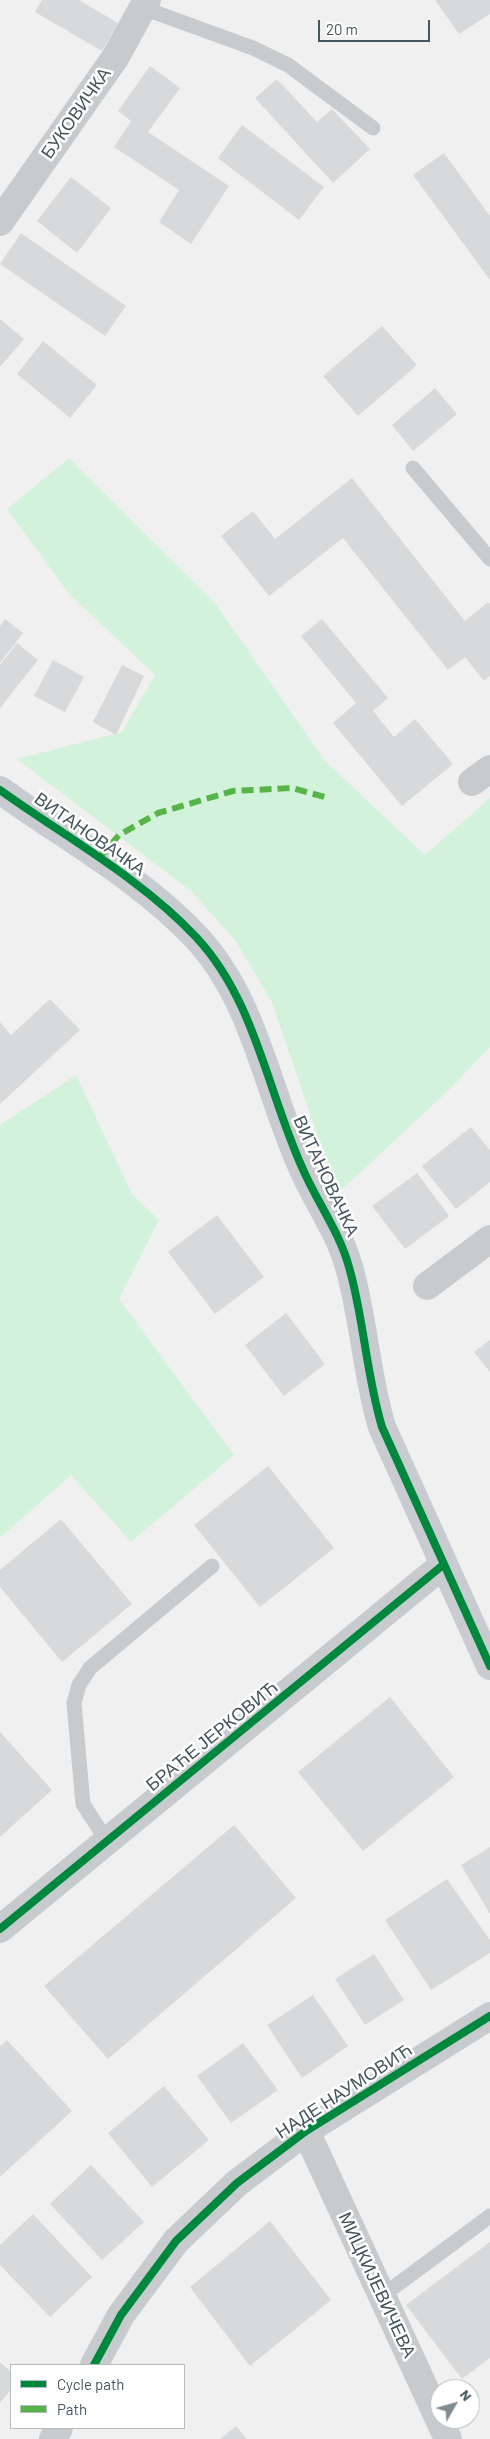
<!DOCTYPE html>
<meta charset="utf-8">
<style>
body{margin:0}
#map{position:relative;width:490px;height:2439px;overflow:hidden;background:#f1f0f0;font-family:Barlow,sans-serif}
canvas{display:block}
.legend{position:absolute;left:10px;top:2364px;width:175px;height:65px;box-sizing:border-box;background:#fff;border:1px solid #b5bbbf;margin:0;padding:6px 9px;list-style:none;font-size:15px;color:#45565f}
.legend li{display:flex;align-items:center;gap:10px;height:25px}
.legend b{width:25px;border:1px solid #b5bbbf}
.north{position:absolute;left:430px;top:2379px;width:50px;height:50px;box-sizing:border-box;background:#fff;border:1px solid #b5bbbf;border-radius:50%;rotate:52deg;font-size:14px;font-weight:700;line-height:20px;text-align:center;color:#45565f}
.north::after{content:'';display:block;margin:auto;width:18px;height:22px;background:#818c92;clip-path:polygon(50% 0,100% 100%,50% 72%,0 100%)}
.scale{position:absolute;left:318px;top:20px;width:112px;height:22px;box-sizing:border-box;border:2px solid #45565f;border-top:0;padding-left:6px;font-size:15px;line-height:18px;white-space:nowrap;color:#45565f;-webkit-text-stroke:4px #fff;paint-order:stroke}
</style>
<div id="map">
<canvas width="490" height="2439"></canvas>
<ul class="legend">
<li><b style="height:6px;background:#00873e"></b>Cycle path</li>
<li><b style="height:6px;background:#57b448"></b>Path</li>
</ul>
<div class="north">N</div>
<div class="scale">20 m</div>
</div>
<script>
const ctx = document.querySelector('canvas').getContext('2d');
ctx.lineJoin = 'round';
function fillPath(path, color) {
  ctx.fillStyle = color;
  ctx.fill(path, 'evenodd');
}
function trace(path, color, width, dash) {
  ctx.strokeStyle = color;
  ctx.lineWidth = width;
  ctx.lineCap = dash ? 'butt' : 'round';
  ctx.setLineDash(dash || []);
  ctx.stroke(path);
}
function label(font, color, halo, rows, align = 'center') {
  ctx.font = font + ' Barlow,sans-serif';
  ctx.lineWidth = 5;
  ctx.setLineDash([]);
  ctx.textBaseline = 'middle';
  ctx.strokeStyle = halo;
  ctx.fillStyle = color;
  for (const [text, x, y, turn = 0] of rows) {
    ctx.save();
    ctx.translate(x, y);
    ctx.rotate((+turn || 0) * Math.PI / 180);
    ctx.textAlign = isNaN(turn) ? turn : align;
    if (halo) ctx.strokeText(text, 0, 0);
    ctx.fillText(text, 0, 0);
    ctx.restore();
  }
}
const green = new Path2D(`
 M69,458l146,145 110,158 100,94 65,-57v249l-42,44 -111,103 -65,-192 -37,-62 -43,-48 -175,-133 105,-27 33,-57 -86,-81 -62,-85z
 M76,1075l56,119 27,26 -40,79 115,156 -103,87 -60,-67 -71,63v-413z`);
const building = new Path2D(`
 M42,0h37l39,23 -16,28 -67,-39z
 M435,0h55v14l-31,20z
 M150,66l30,22 -32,44 81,54 -38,58 -32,-22 20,-32 -65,-43 17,-26 -13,-10z
 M277,79l40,43 15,-13 38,40 -37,34 -78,-85z
 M242,125l82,62 -25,33 -81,-62z
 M444,153l46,63v64l-77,-105z
 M71,177l40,31 -34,45 -40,-32z
 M21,233l105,73 -21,30 -105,-72z
 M0,319l24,20 -24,28z
 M382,326l35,39 -59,51 -35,-40z
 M43,341l54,44 -27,33 -53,-44z
 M435,388l22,26 -44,37 -21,-26z
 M352,478l113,143 23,-19 2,2v72l-6,5 -19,-24 -17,13 -105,-132 -74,58 -48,-60 32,-25 22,28z
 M5,619l18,14 -23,30v-37z
 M322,619l66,79 -15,13 21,26 21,-18 38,45 -51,42 -69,-83 23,-20 -55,-67z
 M17,643l21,17 -38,48v-43z
 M53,660l31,17 -19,35 -31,-16z
 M122,665l22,11 -28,59 -23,-13z
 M50,999l30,31 -80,74v-82l11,13z
 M471,1127l19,23v32l-34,27 -34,-43z
 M417,1173l32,43 -44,33 -33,-43z
 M217,1215l47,62 -49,37 -47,-62z
 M286,1313l39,51 -41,32 -39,-51z
 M490,1340v32l-16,-20z
 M268,1466l66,82 -74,59 -66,-82z
 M61,1519l71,85 -70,58 -62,-75v-17z
 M390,1697l64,80 -91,74 -65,-79z
 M0,1732l52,58 -52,47z
 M234,1825l62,73 -188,161 -64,-73z
 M490,1847v67l-29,-49z
 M447,1879l43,61v13l-59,37 -46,-70z
 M374,1954l30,46 -39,25 -30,-46z
 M313,1995l35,51 -46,32 -35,-53z
 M7,2040l65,71 -72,66v-131z
 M243,2043l35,47 -47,33 -34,-47z
 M164,2086l45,54 -57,47 -44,-54z
 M91,2165l53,57 -42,38 -52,-56z
 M33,2214l59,63 -42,40 -50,-52v-20z
 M270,2221l61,79 -81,66 -60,-79z
 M490,2242v116l-28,21 -56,-74z
 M0,2362l11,10v17l-11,14z
 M236,2426l11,13h-27z`);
const lane = new Path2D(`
 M143,8l110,40 35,17 85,63
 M413,468l77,91
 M107,1841l-24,-37 -9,-101 5,-18 11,-17 122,-102
 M382,2296l108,-80`);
const street = new Path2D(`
 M0,222l115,-164 32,-58
 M472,782l18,-13
 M427,1286l63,-47
 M0,1929l443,-364
 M306,2131l142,308
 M94,2365l27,-50 55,-74 61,-58 69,-52 184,-115
 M53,2439l6,-11`);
const secondary = new Path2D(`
 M0,790c64,46 142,89 196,147 61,65 72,160 110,239 14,30 34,58 43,91 15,52 17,107 33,160l108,239`);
const quiet = new Path2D(`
 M99,858l20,-23 39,-22 75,-22 59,-3 36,10`);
const cycleway = new Path2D(`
 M0,790c64,46 142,89 196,147 61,65 72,160 110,239 14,30 34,58 43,91 15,52 17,107 33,160l108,239
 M0,1929l443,-364
 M94,2365l27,-50 55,-74 61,-58 69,-52 184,-115`);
const streetNames = [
 ["БУКОВИЧКА",76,113,-55],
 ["ВИТАНОВАЧКА",90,834,35],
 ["ВИТАНОВАЧКА",326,1176,65],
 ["БРАЋЕ ЈЕРКОВИЋ",212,1736,-39],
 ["НАДЕ НАУМОВИЋ",344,2091,-33],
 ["МИЦКИЈЕВИЧЕВА",377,2285,65]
];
fillPath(green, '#d3f2db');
fillPath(building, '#d8d9da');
trace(lane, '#c7cbcd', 15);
trace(street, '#c7cbcd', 28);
trace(secondary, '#c8ccd0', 28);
trace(quiet, '#57b448', 6, [12, 6]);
trace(cycleway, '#00873e', 8);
label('18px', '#45565f', '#fff', streetNames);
</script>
